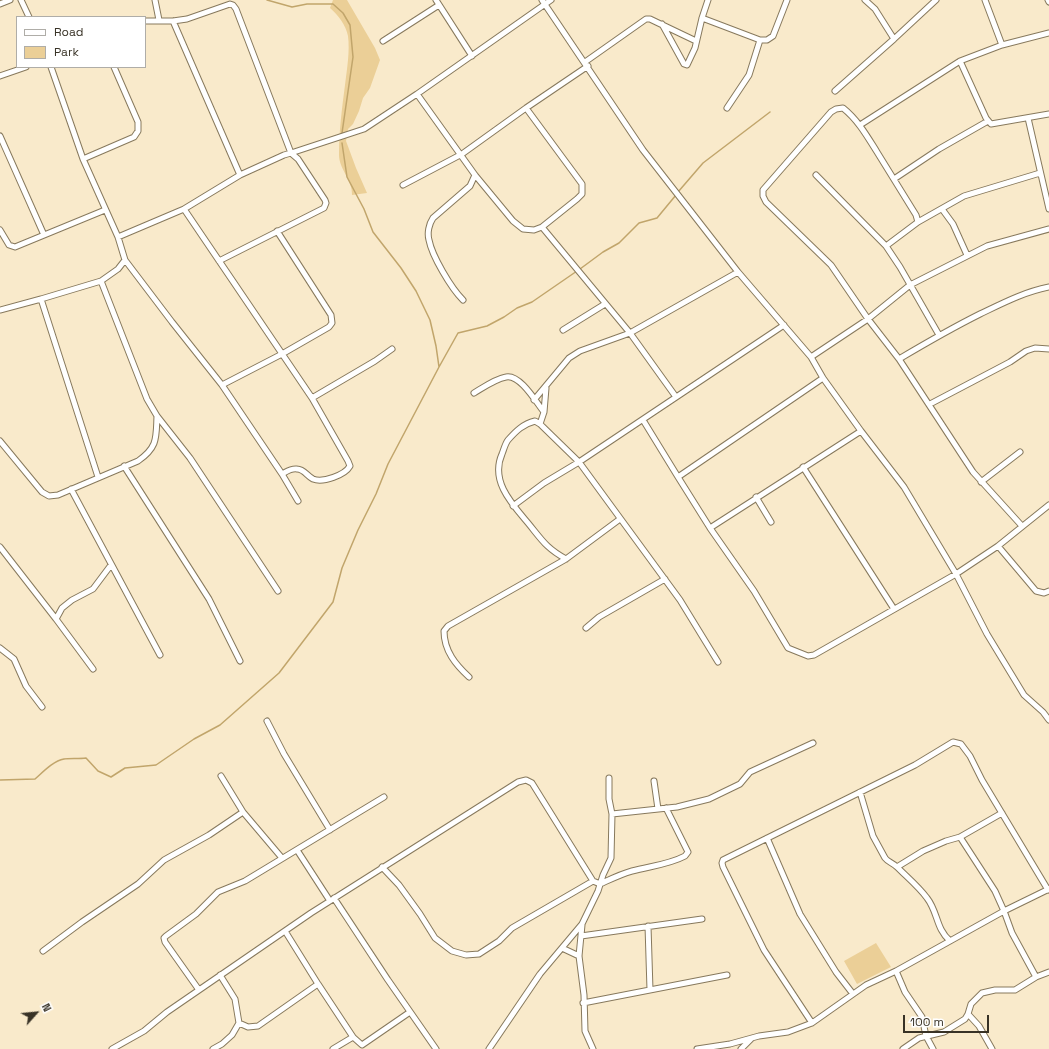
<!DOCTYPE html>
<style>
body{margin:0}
#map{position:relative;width:1049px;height:1049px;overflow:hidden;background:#f9eacb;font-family:"Space Grotesk",sans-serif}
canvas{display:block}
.legend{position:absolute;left:16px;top:16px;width:130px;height:52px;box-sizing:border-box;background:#fff;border:1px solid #afada8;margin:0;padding:5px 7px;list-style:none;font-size:12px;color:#383226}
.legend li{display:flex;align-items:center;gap:8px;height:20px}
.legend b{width:20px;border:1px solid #afada8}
.north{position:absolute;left:16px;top:993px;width:40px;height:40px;-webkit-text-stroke:3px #fff;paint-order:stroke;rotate:63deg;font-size:11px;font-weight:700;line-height:16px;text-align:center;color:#383226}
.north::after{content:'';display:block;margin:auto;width:14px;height:18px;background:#383226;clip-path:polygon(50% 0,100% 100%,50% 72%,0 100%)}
.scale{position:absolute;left:903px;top:1015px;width:86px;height:18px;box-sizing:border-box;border:2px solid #383226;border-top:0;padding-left:5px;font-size:12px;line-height:14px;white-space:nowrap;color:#383226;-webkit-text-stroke:3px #fff;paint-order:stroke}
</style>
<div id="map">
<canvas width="1049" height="1049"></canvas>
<ul class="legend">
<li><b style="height:5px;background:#fff"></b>Road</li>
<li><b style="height:11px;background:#ebcf97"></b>Park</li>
</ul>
<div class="north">N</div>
<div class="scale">100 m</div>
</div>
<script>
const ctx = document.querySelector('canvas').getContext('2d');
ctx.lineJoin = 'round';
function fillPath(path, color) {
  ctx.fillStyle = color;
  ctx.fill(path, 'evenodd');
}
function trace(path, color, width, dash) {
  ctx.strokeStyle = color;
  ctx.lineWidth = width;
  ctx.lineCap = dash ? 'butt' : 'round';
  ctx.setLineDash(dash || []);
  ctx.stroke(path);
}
const green = new Path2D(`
 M333,0h14l28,48 5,12 -10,28 -7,10 -4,13 -6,13 -5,5 -2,12 10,27 11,25 -15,2c1,-14 -13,-26 -13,-40 0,-24 3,-47 6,-70 2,-16 5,-34 3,-49 -2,-11 -10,-21 -18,-28z
 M876,943l15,24 -34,17 -13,-23z`);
const stream = new Path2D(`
 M267,0l25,7 15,-3h26l10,9 7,12 3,32 -11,76
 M342,143l5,34 17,32 9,23 28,36 15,23 14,29 6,26 3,21
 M678,192l25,-29 67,-51
 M580,269l23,-17 16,-9 20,-20 18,-5 19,-23
 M0,780l35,-1c8,-7 18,-18 29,-20 5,-1 15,0 22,-1l12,13 13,6 14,-9 31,-3 38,-26 26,-14 59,-52 54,-71 9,-34 16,-38 18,-36 12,-30 51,-97 19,-34 29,-7 17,-9 13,-9 15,-6 45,-31`);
const street = new Path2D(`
 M21,0l8,17
 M155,0l4,20
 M436,0l36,56
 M542,0l101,150 95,122 73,85 12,21 38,53 43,56 52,87 31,60 37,61 19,17 6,8
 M865,0l10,9 19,30 42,-39
 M985,0l17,45
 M1048,0l1,2
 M0,4l10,-4
 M702,18l58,22h7l6,-4 14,-36
 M145,21h28l14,-2 43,-15 3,1 3,4 55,144 73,-24 53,-35 134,-94
 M173,21l67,154
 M662,24l22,40 3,1 8,-17 7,-30 6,-18
 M383,41l56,-36
 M960,61l26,57 5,6 58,-10
 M585,62l61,-43h4l46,22
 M51,67l32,92 35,78 7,23 47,62 50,63 60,89 16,27
 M0,76l26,-9
 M835,91l59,-52
 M417,94l58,81 38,46 10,8 11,1 8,-3 35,-28 5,-5v-10l-56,-76
 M727,108l22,-33 11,-35
 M1028,118l21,91
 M860,125l100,-64 42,-16 47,-12
 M0,136l44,99
 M83,159l51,-22 4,-6v-9l-24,-55
 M816,175l70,71 14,21 39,68
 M894,179l45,-30 49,-28
 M403,185l59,-31 64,-46 62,-42
 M184,209l128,189 36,63 2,5c-5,9 -27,17 -37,13 -6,-3 -9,-10 -16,-10 -6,-1 -11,3 -15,5
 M942,209l11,15 14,31
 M918,222l-2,-7c-13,-21 -26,-42 -39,-63 -10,-16 -19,-32 -34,-44l-7,1 -5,3 -68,78v6l3,6 65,63 37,54 31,40 74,113 49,54
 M542,227l88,106 46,64
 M0,230l9,15 6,2 90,-37
 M118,237l66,-28 56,-34 44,-20 7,-2 7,6 27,41 1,3 -2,5 -105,53
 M886,246l32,-24 46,-26 76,-23
 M101,281l46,118 10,17 33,42 88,133
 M463,300c-12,-12 -31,-44 -34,-60 -2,-7 0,-16 4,-22l37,-32 5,-11
 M0,310l41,-11
 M563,330l42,-26
 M811,357l57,-38 42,-34 77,-39 62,-17
 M899,359c27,-16 53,-31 81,-45 23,-11 44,-22 69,-27
 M222,385l60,-31 47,-27 3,-4 -1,-8 -54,-84
 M474,393c10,-6 21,-14 32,-16 14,-3 30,25 38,35l-4,12 39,38 101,138 38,62
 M312,398l63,-37 17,-12
 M534,400l35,-42 11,-7 50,-18 108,-61
 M930,404l80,-42 16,-11 9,-3 14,1
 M544,412l2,-24
 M643,420l35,57 32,51 44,63 34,57 20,8 6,-1 142,-81 42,-28 51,-41
 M540,424l-5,-3c-12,3 -19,10 -27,19 -3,4 -4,9 -6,14 -12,27 10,50 26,69 14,17 18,25 38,36
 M0,441l42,51 7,4 9,-1 80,-34c20,-14 18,-23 19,-45
 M124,466l85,133 31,62
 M803,467l91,142
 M98,477l-57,-178 60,-18 17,-12 7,-9
 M678,477l145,-99
 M981,482l39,-30
 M71,489l89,166
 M756,497l15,25
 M513,506l31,-23 35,-21 205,-137
 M710,528l151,-97
 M998,546l38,45 8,2 5,-2
 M0,547l56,72 37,50
 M56,619l6,-11 10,-8 21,-11 18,-24
 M586,628l13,-11 66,-38
 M0,648l14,11 12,27 16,21
 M469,677c-13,-12 -25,-26 -25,-46l4,-5 118,-67 54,-40
 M267,721l17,33 46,76
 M221,776l22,36 39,46
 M654,781l4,28
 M860,792l13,44 12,22c3,4 8,5 12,9 10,10 22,20 30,31 11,14 9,31 23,43
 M612,814l65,-7 32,-8 31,-15 10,-12 63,-29
 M960,837l35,54 9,20 8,22 24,44
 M767,838l33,76 36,58 17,22
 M297,850l33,51
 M382,867l17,18 21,29 15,24 17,13 14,4 13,-1 20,-13 13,-13 81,-47
 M897,867l26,-16 23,-10 14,-4 42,-24
 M334,898l54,82 48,69
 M582,925l-3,31 5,39 1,36 8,18
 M648,926l2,64
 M285,931l33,53 35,53 9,8 48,-33
 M581,936l121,-17
 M562,948l17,8
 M43,951l39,-29 56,-38 26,-24 45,-25 34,-23
 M896,971l9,21 17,25 4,19 7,13
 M199,990l-34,-48 -1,-4 2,-2 30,-22 22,-22 27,-11 139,-84
 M583,1003l144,-28
 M968,1014l11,12 13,23
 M239,1023l9,4 10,-1 60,-42
 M812,1023l-48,-73 -41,-83 -1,-4 1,-3 192,-95 38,-23 8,2 9,12 12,24 66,110
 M112,1049l32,-18 23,-19 144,-99 207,-131 8,-2 6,3 61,98 7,3c11,-5 21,-10 32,-13 18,-5 36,-6 53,-15l3,-4 -22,-44
 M213,1049l9,-5 10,-9 7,-12 -4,-24 -15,-24
 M333,1049l20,-12
 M489,1049l51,-75 42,-50 16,-33 5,-16 8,-17 1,-44 -3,-15v-21
 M697,1049l33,-5 29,-8 29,-4 24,-9 54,-38 30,-14 108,-60 45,-22
 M741,1049l10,-10
 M903,1049l16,-11 25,-6 21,-13 3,-5 3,-10 11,-11 13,-3h20l21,-13 13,-5`);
fillPath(green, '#ebcf97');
trace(stream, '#c1a56b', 1.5);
trace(street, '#87795d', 7);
trace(street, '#fff', 5);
</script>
